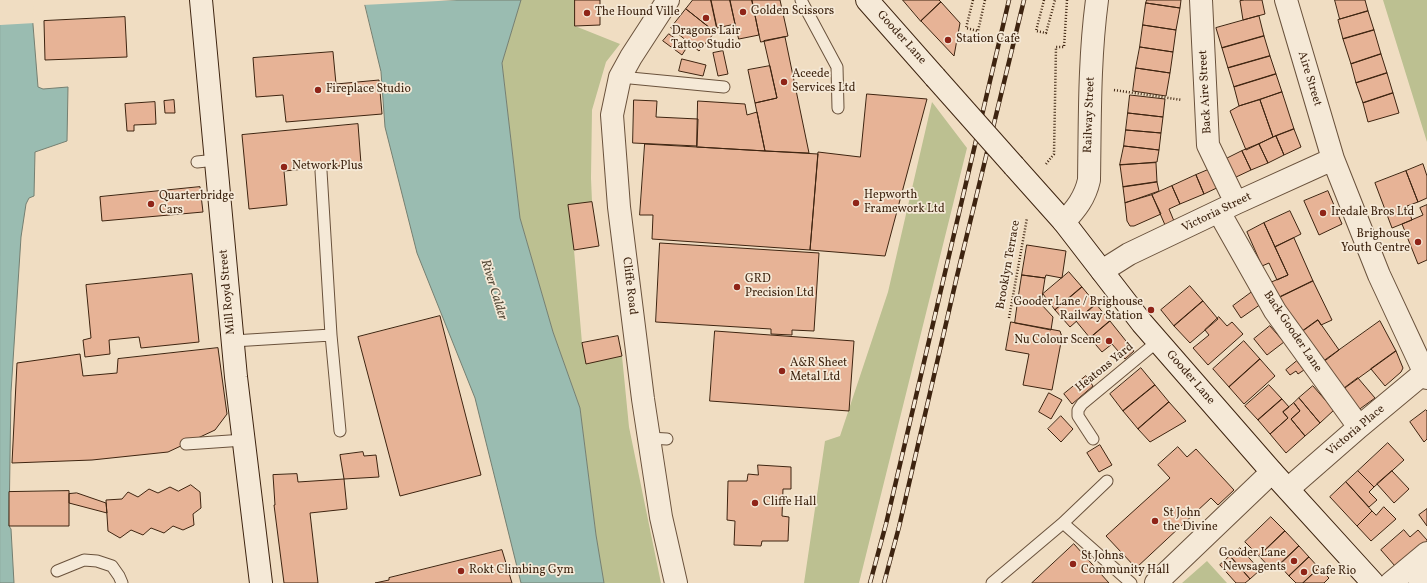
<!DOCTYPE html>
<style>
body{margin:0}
canvas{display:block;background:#f0ddc2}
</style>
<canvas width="1427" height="583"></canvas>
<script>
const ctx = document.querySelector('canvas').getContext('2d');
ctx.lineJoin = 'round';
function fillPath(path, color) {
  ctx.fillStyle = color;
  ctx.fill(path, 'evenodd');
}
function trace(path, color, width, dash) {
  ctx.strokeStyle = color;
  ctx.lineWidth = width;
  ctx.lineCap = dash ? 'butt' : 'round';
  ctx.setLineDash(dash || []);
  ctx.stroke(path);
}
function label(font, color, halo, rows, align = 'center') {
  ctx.font = font + ' Vollkorn,serif';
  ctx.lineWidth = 3.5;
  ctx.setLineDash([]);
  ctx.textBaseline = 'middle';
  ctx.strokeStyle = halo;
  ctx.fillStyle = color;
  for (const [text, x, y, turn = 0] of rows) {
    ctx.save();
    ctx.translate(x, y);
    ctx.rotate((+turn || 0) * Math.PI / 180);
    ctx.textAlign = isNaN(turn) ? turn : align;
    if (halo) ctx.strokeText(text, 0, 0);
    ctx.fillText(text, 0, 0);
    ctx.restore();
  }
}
const green = new Path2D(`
 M521,0h54v26l45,18 -14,18 -14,48 -1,68 1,24 -24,4 6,44 8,93 5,20 35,-7 7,71 32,156h-57l-8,-48 -16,-127 -27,-76 -33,-114 -18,-155z
 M1383,0h44v142z
 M932,102l35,46 -108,435h-55l21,-142 15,-5 48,-144z
 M1207,561l20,22h-45z`);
const water = new Path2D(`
 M0,0h31l7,87 5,2 25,-2 -1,54 -32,11 -1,44 -5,2 -3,6 -5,33 -10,155 -2,134 2,3 3,54h-14z
 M364,0h157l-19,63 18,155 33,114 27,76 16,127 8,48h-83l-46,-185 -58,-145 -32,-126 -4,-55z`);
const pier = new Path2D(`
 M0,0h33l2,23 -35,2z
 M362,0h95l-94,5z`);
const building = new Path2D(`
 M575,0h25v25l-25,1z
 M693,0h18l6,28 -2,4 -29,-23z
 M711,0h19l5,24 -18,4z
 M730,0h22l7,35 -20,4z
 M752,0h28l8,36 -27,6z
 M903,0h36l2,2 -20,19z
 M1147,0h34l-1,8 -34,-5z
 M1245,0h17l3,14 -22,6 -3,-19z
 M1335,0h30l3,11 -28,8z
 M941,2l19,21 -6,33 -33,-35z
 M1146,3l34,5 -4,22 -33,-5z
 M686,9l29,23 -16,19 -28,-23z
 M1368,11l6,19 -31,9 -5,-19z
 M1259,16l5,20 -42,12 -6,-20z
 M125,17l2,40 -82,3 -1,-39z
 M1143,25l33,5 -3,22 -33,-5z
 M1374,30l7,24 -30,10 -8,-25z
 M669,34l18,13 -5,8 -19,-14z
 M1264,36l6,20 -42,12 -6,-20z
 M785,37l24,116 -44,-2 -10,-48 22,-5 -13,-57z
 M1140,47l33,5 -3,21 -34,-5z
 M723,51l5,23 -10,2 -5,-23z
 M333,52l3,32 43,-4 3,34 -96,8 -3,-27 -27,2 -3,-39z
 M1381,54l6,19 -31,10 -5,-19z
 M1270,56l6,18 -42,13 -6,-19z
 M682,59l24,6 -3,11 -24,-5z
 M770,66l7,32 -22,5 -7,-33z
 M1136,68l34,5 -4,23 -33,-5z
 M1387,73l6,20 -30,10 -7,-20z
 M1276,74l6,18 -43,14 -5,-19z
 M1282,92l12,37 -21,8 -13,-37z
 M1393,93l6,20 -31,9 -5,-19z
 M867,94l60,5 -42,157 -75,-6 8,-98 42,5z
 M1130,95l35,4 -2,18 -35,-4z
 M174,100l1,13h-10l-1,-12z
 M634,100l23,1 -1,16 42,2 -1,27 -64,-3z
 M1260,100l13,37 -27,13 -16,-39 9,-5z
 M698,101l47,3 2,11 10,-3 8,39 -68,-4z
 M155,102l1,22 -22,1v6h-7l-2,-27z
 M1128,113l35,4 -2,16 -35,-3z
 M358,124l3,40 -77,7 3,34 -38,4 -7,-74z
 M1294,129l7,18 -17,8 -8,-19z
 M1126,130l35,3 -2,17 -35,-4z
 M1276,136l8,19 -16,8 -9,-19z
 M645,144l173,10 -8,96 -158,-11 1,-24h-13z
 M1259,144l9,19 -17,7 -9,-19z
 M1124,146l35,4 -2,12 -37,3z
 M1242,151l9,19 -17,8 -8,-19z
 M1156,163l1,19 -34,5 -3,-22z
 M1423,164l4,12v22l-9,4 -12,-31z
 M1215,167l8,18 -19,9 -8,-19z
 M1406,171l12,31 -11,4 5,14 -20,8 -17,-45z
 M1196,175l8,19 -24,10 -8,-18z
 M1157,182l2,9 -34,12 -2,-16z
 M1172,186l8,18 -11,5 5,12 -9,4 -13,-30z
 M200,187l3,25 -101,9 -2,-24z
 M1328,191l14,33 -23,11 -15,-34z
 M1152,195l9,19 -27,12h-4l-3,-5 -2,-18z
 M592,202l7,44 -25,4 -6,-45z
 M1427,205v55l-9,4 -16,-40 21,-9 -3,-7z
 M1290,211l11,23 -26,13 -11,-24z
 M1264,223l24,52 -11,5 -8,-17 -7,3 -15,-34z
 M1294,238l19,43 -35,17 -9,-15 19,-8 -13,-28z
 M660,243l159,10 -5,78 -22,-1v5l-21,-1v-5l-115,-7z
 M1027,245l39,6 -4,27 -16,-3 -1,3 -23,-3z
 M1069,272l13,15 -27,23 -12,-16z
 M192,274l7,68 -58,6 -2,-11 -30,3 1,14 -25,3 -2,-17 8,-2 -5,-53z
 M1022,275l23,3 -4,26 -23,-3z
 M1313,281l19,39 -11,5 -3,-5 -18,13 -22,-35z
 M1190,286l13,15 -29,25 -13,-16z
 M1082,287l14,17 -26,23 -15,-17z
 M1252,292l9,12 -20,14 -8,-12z
 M1018,301l23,3 12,13 -2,13 -36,-7z
 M1203,301l15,18 -28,24 -16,-17z
 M1096,304l14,17 -20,17 -14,-17z
 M440,316l41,159 -81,21 -42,-159z
 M1219,317l8,9 5,-4 11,12 -35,31 -15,-17 16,-13 -4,-5z
 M1318,320l21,30 -17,13 -22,-30z
 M1110,321l24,30 -9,8 -13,-15 -10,8 -12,-14z
 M1380,321l16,30 -54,39 -18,-29z
 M1011,322l49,9 2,6 -10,53 -29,-5 6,-31 -23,-4z
 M1270,326l14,16 -17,13 -13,-16z
 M715,331l139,10 -5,70 -139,-10z
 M618,336l4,20 -36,8 -4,-21z
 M1244,341l16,18 -31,28 -16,-18z
 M218,348l9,66 -12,16 -47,22 -76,8 -80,3 5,-100 63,-9 3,22 34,-3 1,-14z
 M1396,351l7,17 -2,4 -16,14 -14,-17z
 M1260,359l15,17 -31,28 -15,-17z
 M1297,361l7,9 -6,4 -2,-3 -6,4 -4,-5z
 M1141,368l14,17 -32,26 -13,-17z
 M1086,376l7,10 -21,18 -8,-10z
 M1358,378l17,20 -18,13 -15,-21z
 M1155,385l14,17 -31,27 -15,-18z
 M1269,385l13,14 -24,21 -13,-14z
 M1313,386l21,24 -14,13 -21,-25z
 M1049,393l13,7 -11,19 -12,-7z
 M1299,398l21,25 -15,13 -14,-17 9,-8 -6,-8z
 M1282,399l7,8 -6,5 5,6 -18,16 -12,-14z
 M1169,402l17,19 -36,21 -12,-13z
 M1294,403l6,8 -9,8 14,17 -19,17 -16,-19 18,-16 -5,-6z
 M1426,410l1,1v28l-3,3 -14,-20z
 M1061,416l12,13 -12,13 -13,-13z
 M1388,443l16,17 -30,27 -16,-16z
 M1100,445l12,20 -13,7 -12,-19z
 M1178,447l9,10 9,-8 38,41 -16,15 -7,-7 -75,70 -30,-32 64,-58 -12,-13z
 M363,452l1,4 12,-1 3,22 -35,2 -4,-24z
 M758,465l33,2v22h-8l-1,27 7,1 -1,24h-26l-1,5 -27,-1 1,-24 -8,-1 1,-39h19l1,-7 10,1z
 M1358,471l16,16 -5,5 8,8 -8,7 -23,-25z
 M1392,471l17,18 -15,14 -17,-19z
 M297,474l1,8 46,-3 3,30 -37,4 8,70h-34l-10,-78h1l-2,-30z
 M1346,482l26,29 -15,15 -27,-29z
 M191,485l9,7 1,16 -8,6 1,11 -11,5 -10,-4 -9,7 -13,-5 -8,7 -12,-5 -11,8 -12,-7 -2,-31 16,-1 6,-7 10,5 11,-8 9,4 12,-6 8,4z
 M69,491v35h-60v-34z
 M77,493l29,10 1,10 -38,-10v-9z
 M1384,507l12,12 -25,22 -14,-15 15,-15 4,4z
 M1427,509v17l-8,-11z
 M1271,517l14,14 -26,25 -14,-14z
 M1404,530l6,7 8,-7 9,10v5l-6,5 -4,-3 -22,19 -14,-16z
 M1285,531l14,15 -26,25 -14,-15z
 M1074,544l35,39h-77z
 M1299,546l10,11 -20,19 -10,-11z
 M1240,548l20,22 -10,9 -20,-23z
 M502,550l10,33h-137l14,-3v-2z
 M1230,556l20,23 -5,4h-9l-16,-18z
 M1309,557l10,11 -16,15h-7l-7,-7z
 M1319,568l10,10 -5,5h-21z`);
const path = new Path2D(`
 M973,0l-7,28 12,3 7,-31
 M1044,0l-8,31 10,2 9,-33
 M1114,90l68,10
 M1046,164l8,-10 2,-107h8l3,-47
 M1009,318l18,-100`);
const lane = new Path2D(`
 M801,0l36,67 1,41
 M620,77l104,10
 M197,162l19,-2
 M331,335l9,96
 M233,341l98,-6 -10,-164
 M649,438l18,1
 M1093,439l-15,-23v-6l4,-6 76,-63
 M186,444l58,-4
 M1063,523l44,-42
 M57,571l27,-11 13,1 15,5 7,10 3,7
 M992,583l71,-60 68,60`);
const street = new Path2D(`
 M668,0l-37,57 -11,20 -8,38 7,92 24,192 18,118 15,66
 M1201,0l7,145 28,58
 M1286,0l47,159 46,116 48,103
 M1219,212l56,99 84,116
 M1064,222c12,-13 21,-24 25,-42 1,-60 0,-120 8,-180
 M1102,271l27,-17 107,-51 97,-44
 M1288,489l71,-62 65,-54
 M1156,583l116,-111
 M1391,583l36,-30
 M1420,583l7,-5`);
const secondary = new Path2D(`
 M201,0l35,377 25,206
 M867,0l68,77
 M1014,166l50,56 78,101 130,149 101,111`);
const rail = new Path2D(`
 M870,583l16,-59 123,-524
 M884,583l15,-56 58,-251 67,-276`);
const secondaryBridge = new Path2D(`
 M935,77l79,89`);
const markers = [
 [743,12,4,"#8f2418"],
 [587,13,4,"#8f2418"],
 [706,18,4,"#8f2418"],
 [948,40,4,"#8f2418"],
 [784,82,4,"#8f2418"],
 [318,90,4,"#8f2418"],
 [284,167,4,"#8f2418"],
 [856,203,4,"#8f2418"],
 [151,204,4,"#8f2418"],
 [1323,213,4,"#8f2418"],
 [1418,242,4,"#8f2418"],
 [737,287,4,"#8f2418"],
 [1151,310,4,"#8f2418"],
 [1109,341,4,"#8f2418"],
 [782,371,4,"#8f2418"],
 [755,503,4,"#8f2418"],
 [1155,521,4,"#8f2418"],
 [1294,561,4,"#8f2418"],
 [1073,564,4,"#8f2418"],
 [461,571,4,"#8f2418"],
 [1304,572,4,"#8f2418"]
];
const poiNames = [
 ["Golden Scissors",751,12],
 ["The Hound Ville",595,13],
 ["Dragons Lair",706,32,"center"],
 ["Tattoo Studio",706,46,"center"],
 ["Station Cafe",956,40],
 ["Aceede",792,75],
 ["Services Ltd",792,89],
 ["Fireplace Studio",326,90],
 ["Network Plus",292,167],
 ["Hepworth",864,196],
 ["Framework Ltd",864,210],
 ["Quarterbridge",159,197],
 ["Cars",159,211],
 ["Iredale Bros Ltd",1331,213],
 ["Brighouse",1410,235,"right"],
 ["Youth Centre",1410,249,"right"],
 ["GRD",745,280],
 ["Precision Ltd",745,294],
 ["Gooder Lane / Brighouse",1143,303,"right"],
 ["Railway Station",1143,317,"right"],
 ["Nu Colour Scene",1101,341,"right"],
 ["A&R Sheet",790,364],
 ["Metal Ltd",790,378],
 ["Cliffe Hall",763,503],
 ["St John",1163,514],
 ["the Divine",1163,528],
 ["Gooder Lane",1286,554,"right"],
 ["Newsagents",1286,568,"right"],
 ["St Johns",1081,557],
 ["Community Hall",1081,571],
 ["Rokt Climbing Gym",469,571],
 ["Cafe Rio",1312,572]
];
const streetNames = [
 ["Gooder Lane",901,38,48],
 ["Aire Street",1309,79,73],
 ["Back Aire Street",1206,92,-93],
 ["Railway Street",1090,115,-88],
 ["Victoria Street",1217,213,-26],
 ["Brooklyn Terrace",1009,265,-80],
 ["Cliffe Road",629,286,83],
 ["Mill Royd Street",228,292,-95],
 ["Back Gooder Lane",1292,332,56],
 ["Heatons Yard",1105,368,-39],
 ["Gooder Lane",1190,378,49],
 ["Victoria Place",1356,431,-40]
];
const waterNames = [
 ["River Calder",493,290,73]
];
fillPath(green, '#bcc091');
fillPath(water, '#9abcb1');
trace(water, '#757f71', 1);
fillPath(pier, '#f0ddc2');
fillPath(building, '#e7b396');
trace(building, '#3e2410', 1);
trace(lane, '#6a523c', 13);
trace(street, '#6a523c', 24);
trace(secondary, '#3e2410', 24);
trace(path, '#3e2410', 2.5, [1, 2]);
trace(lane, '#f5e9d7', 11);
trace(street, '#f5e9d7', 22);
trace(secondary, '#f5e9d7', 22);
trace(rail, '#3e2410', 4.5);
trace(rail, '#f5e9d7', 3, [9]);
trace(secondaryBridge, '#3e2410', 24, []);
trace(secondaryBridge, '#f5e9d7', 22);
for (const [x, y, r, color] of markers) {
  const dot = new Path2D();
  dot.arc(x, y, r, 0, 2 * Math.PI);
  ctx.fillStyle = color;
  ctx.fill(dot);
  trace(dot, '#f5e9d7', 1.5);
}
label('12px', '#3e2410', '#f5e9d7', poiNames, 'left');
label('12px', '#3e2410', '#f5e9d7', streetNames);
label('italic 13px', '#554a38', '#f5e9d7', waterNames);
</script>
